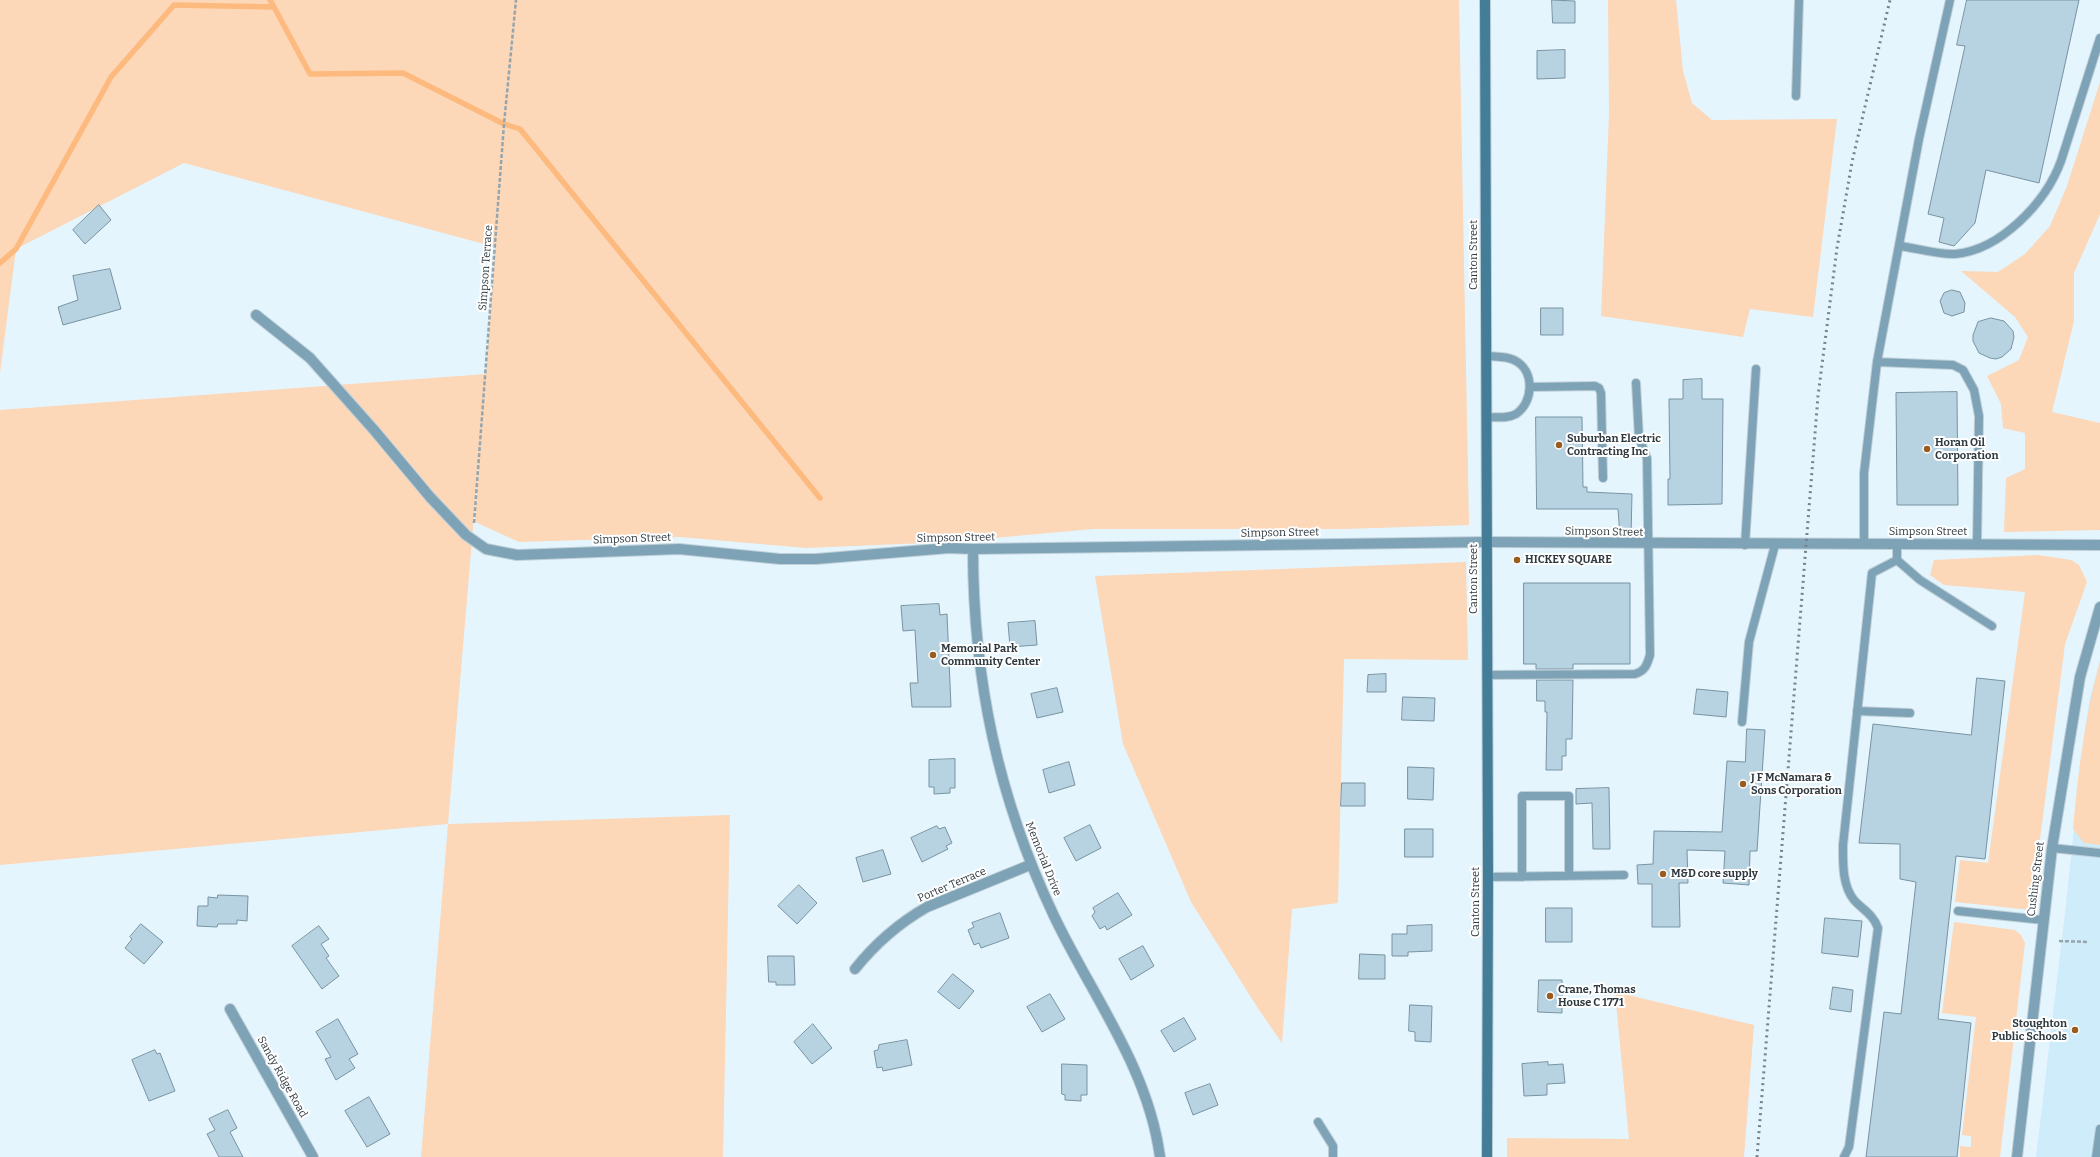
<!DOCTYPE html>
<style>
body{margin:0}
canvas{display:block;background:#e4f5fe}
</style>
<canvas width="2100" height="1157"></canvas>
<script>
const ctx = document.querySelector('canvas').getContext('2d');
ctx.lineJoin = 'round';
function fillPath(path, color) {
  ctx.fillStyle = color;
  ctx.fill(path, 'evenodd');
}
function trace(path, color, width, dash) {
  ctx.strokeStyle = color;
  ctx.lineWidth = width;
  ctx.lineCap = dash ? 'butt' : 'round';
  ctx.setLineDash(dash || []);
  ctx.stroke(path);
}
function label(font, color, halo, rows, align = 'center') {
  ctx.font = font + ' Bitter,serif';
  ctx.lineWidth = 4;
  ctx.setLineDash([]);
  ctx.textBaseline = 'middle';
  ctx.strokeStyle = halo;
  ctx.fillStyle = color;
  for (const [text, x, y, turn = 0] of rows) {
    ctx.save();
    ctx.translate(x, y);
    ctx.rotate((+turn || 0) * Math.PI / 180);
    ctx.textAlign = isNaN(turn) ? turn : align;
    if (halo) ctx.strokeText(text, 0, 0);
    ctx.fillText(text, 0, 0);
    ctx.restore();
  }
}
const built = new Path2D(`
 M2100,661v496h-64l30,-253 17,-161 7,-46z`);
const green = new Path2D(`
 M0,0h1459l10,525 -125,4h-251l-144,13 -143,6 -126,-11 -161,5 -44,-20 5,-77 -32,379 282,-9 -7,342h-302l27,-333 -448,41v-455l486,-36 9,-127 -311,-84 -168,86 -16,124z
 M1608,0h68l7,71 9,32 20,17 125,-1 -24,198 -63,-8 -7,28 -142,-21 8,-202z
 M2100,82v132l-26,59v48l-22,91 48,11v107l-96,2 2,-54 19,-9v-36l-22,-5 -2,-24 -14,-28 32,-16 9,-23 -13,-20 -54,-46 37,1 27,-18 25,-28 17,-40z
 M2038,555l33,5 8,5 8,17 -22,62 -34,266 -76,-8 5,-42 28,3 37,-271 -81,-7 -14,-10 4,-15z
 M1466,562l2,98 -124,-1 -6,244 -46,6 -10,134 -23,-33 -68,-108 -68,-158 -28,-168z
 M2100,661v184l-16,-2 -11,-14c5,-57 12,-113 27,-168z
 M1954,922l61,8 6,5 4,8 -25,214h-40v-11l11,1v-11l-9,-1 14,-118 -34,-4z
 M1615,992l139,33 -10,132h-237v-19l122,1z`);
const stream = new Path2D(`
 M274,7l36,67 93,-1 101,51 16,5 300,369
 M0,263l16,-14 95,-172 63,-72 100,2 -4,-7`);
const building = new Path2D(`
 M1552,0l23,1v22h-22z
 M1967,0h112l-40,183 -53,-13 -11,53 -21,23 -15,-4 5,-24 -16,-4 37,-168 -8,-1z
 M1565,50v28l-28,1v-28z
 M99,205l12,15 -26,24 -12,-14z
 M110,269l11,40 -58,16 -5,-18 20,-7 -5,-24z
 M1952,290l8,2 5,11 -1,9 -12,4 -8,-3 -4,-12 4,-8z
 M1541,308h22v27h-22z
 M1991,318l13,3 9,10 1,6 -3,12 -9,8 -6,2 -6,-1 -11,-5 -6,-12v-6l5,-13z
 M1702,379v20h21l-1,105 -54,1v-26h2l-1,-80h14v-19z
 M1957,392l1,113h-61l-1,-112z
 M1536,417h46l1,70h4v5l45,2 -1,42h-11l-2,-27h-81z
 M1524,583h106v81h-57v5h-37v-5h-12z
 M939,604l1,11 7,-1 4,93h-39l-2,-24h8l-3,-53 -12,1 -2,-25z
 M1035,621l2,24 -27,2 -2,-24z
 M1386,674v18h-19l1,-17z
 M1977,678l28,3 -20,178 -29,-3 -18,163 33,4 -14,134h-91l18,-145 17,2 15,-132 -16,-3v-35l-41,-1 14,-119 98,11z
 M1537,680h36l-1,59h-6v17h-4v14h-16l1,-58h-2v-11h-8z
 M1057,688l6,24 -26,6 -6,-24z
 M1697,689l31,3 -2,25 -32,-3z
 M1403,697l32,1 -1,23 -32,-1z
 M1747,729l18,1 -8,121h-7l-1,34 -26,-2 2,-32 -38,-1 1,33h-9l1,44h-28v-43h-14l-1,-19 16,-1 1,-33 68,1 5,-71 18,1z
 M955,759v29h-5v5l-16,1v-7h-5v-27z
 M1069,762l6,23 -26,8 -6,-23z
 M1408,767l26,1 -1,32 -25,-1z
 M1342,783h23v23h-24z
 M1609,788l1,61h-17l-1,-46 -16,1v-15z
 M1090,825l11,23 -25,13 -12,-23z
 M937,826l2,3 6,-2 7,16 -6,3 2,3 -26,13 -11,-24z
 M1405,829h28v28h-28z
 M883,850l8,24 -28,8 -7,-24z
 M799,885l18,18 -20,21 -19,-18z
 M1118,893l14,22 -25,15 -2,-4 -5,3 -8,-13 3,-4 -2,-4z
 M218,895l30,1 -1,25 -10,-1v4h-19l-1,3 -20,-1 1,-20h10v-9l9,1z
 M1546,908h26v34h-26z
 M1000,913l9,25 -28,10 -2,-5 -5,2 -6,-15 6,-3 -2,-4z
 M1825,918l37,3 -4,36 -36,-4z
 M141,924l22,18 -19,22 -19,-16 7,-9 -2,-2z
 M1432,925v26l-24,1v4h-16v-22h15v-8z
 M319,926l10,13 -8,5 8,12 -3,2 13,18 -17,13 -30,-43z
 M1143,946l11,20 -23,14 -12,-21z
 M1360,954l25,1v24h-26z
 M768,956h26l1,29h-19v-3h-7z
 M953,974l21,17 -15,18 -21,-17z
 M1539,980h23v33l-24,-1z
 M1833,987l20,3 -2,22 -21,-3z
 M1050,994l15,25 -23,13 -15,-25z
 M1410,1005l22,1 -1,36 -16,-1v-9l-6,-1z
 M1184,1018l12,21 -22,13 -13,-21z
 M338,1019l20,35 -9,5 6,9 -19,12 -11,-21 6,-2 -15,-25z
 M813,1024l19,24 -20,16 -18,-22z
 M907,1040l5,25 -29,6 -1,-4 -5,1 -3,-17 4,-1 1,-5z
 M155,1050l2,4 3,-1 15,38 -26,10 -17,-41z
 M1548,1062v3l15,-1 2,19 -18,1v11l-23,1 -2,-32z
 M1062,1064l25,1v30h-6v6l-16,-1v-5l-3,-1z
 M1210,1084l8,21 -25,10 -8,-22z
 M369,1097l21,37 -23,13 -22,-36z
 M228,1110l9,18 -7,4 13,25h-24l-12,-23 8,-4 -6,-11z`);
const path = new Path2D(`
 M474,523l30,-399 12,-124
 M2059,941l30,1`);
const lane = new Path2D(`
 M1796,96l3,-96
 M1900,246c16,2 39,9 55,8 46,-4 91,-52 106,-93l39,-123
 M1877,362l76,3 10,5 11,20 5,26 -2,128
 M1531,387l64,-1 4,2 2,5 2,85
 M1486,417c10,0 21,2 30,-3 18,-12 19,-44 -2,-54 -8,-4 -18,-3 -27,-4
 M1864,544v-71l13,-111 42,-223 31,-139
 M1745,545l11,-176
 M1897,560l23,20 72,46
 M1487,675l148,-1c10,-3 12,-9 15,-19l-3,-197 -8,-20 -3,-55
 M1857,711l53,2
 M1742,722l7,-80 26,-97
 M2052,848l48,5
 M1488,877l136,-2
 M1522,877v-81h47v80
 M1958,911l85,9
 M1318,1122l15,24v11
 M1844,1157l5,-10 29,-219c-5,-14 -15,-18 -24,-28 -12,-15 -11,-37 -11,-55l29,-272 25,-13v-16
 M2096,1157l4,-28`);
const street = new Path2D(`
 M256,315l54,43 64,72 56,67 36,38 20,14 31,6 162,-6 101,10h36l133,-11 24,1 513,-7 614,3
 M973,549c0,130 25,249 81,367 38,80 94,151 106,241
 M855,969c20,-25 44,-46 72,-62l103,-42
 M230,1009l83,148
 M2017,1157l35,-309 28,-171 20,-70`);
const secondary = new Path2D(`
 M1485,0l3,877 -1,280`);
const rail = new Path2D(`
 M1757,1157l61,-761 19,-148 15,-86 38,-162`);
const markers = [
 [1559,445,4,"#995c1f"],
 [1927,449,4,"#995c1f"],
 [1517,560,4,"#995c1f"],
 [933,655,4,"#995c1f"],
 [1743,784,4,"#995c1f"],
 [1663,874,4,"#995c1f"],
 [1550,996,4,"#995c1f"],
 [2075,1030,4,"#995c1f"]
];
const streetNames = [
 ["Canton Street",1474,255,-90],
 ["Simpson Terrace",486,268,-86],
 ["Simpson Street",1604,532,1],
 ["Simpson Street",1928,532],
 ["Simpson Street",1280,533,-1],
 ["Simpson Street",956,538,-1],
 ["Simpson Street",632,539,-2],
 ["Canton Street",1474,579,-90],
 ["Memorial Drive",1043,859,68],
 ["Cushing Street",2036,879,-83],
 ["Porter Terrace",952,885,-23],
 ["Canton Street",1476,902,-90],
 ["Sandy Ridge Road",282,1077,61]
];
const poiNames = [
 ["Suburban Electric",1567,439],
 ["Contracting Inc",1567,452],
 ["Horan Oil",1935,443],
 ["Corporation",1935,456],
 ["HICKEY SQUARE",1525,560],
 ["Memorial Park",941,649],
 ["Community Center",941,662],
 ["J F McNamara &",1751,778],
 ["Sons Corporation",1751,791],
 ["M&D core supply",1671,874],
 ["Crane, Thomas",1558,990],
 ["House C 1771",1558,1003],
 ["Stoughton",2067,1024,"right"],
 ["Public Schools",2067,1037,"right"]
];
fillPath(built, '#cfecfb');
fillPath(green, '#fcd7b8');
trace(stream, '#fdba7f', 5.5);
fillPath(building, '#b7d3e2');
trace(building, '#7893a1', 1);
trace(lane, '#c0d0d8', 10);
trace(street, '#c0d0d8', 12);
trace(secondary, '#c0d0d8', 12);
trace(path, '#96a5ac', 2.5, [4, 2]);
trace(lane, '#7fa3b6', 8);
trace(street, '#7fa3b6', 10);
trace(secondary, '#437d98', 10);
trace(rail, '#76838b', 3, [2, 4]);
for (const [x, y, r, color] of markers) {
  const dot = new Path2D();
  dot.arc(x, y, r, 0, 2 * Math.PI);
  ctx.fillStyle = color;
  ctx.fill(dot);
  trace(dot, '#fff', 1.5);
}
label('11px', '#2f3a40', '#fff', streetNames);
label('bold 11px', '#2f3a40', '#fff', poiNames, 'left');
</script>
